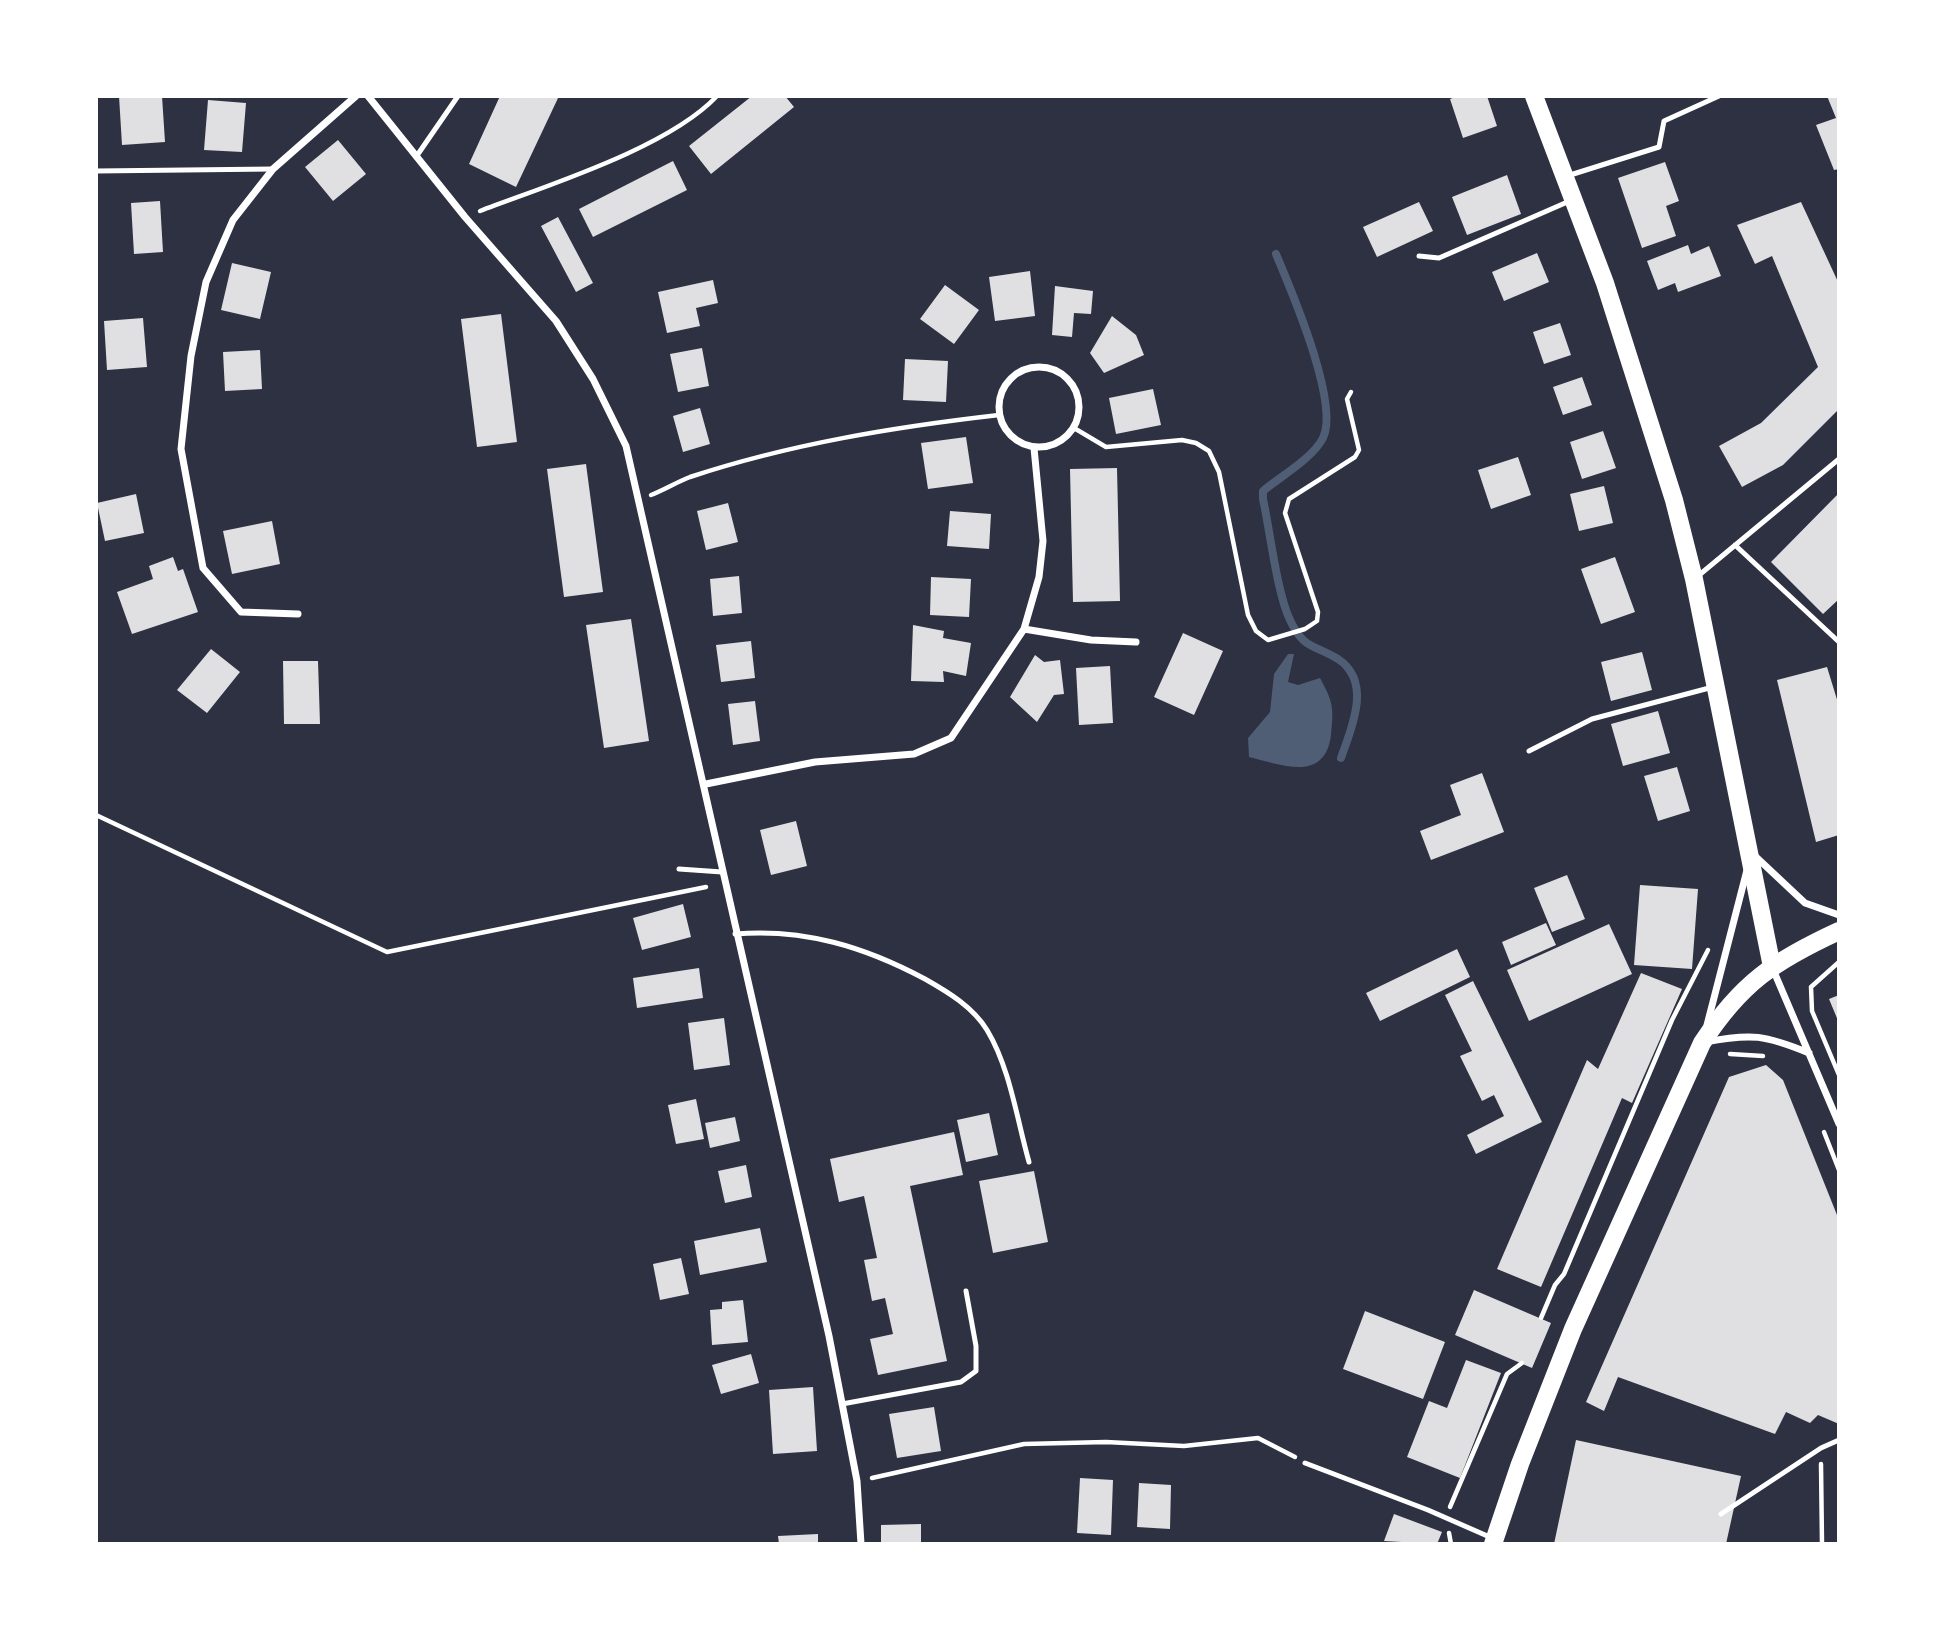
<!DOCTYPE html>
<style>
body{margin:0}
#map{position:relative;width:1935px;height:1640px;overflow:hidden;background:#2d3142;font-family:Manrope,sans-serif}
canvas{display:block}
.frame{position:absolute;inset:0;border:98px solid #fff;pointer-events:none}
</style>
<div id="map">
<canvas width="1935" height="1640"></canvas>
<div class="frame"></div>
</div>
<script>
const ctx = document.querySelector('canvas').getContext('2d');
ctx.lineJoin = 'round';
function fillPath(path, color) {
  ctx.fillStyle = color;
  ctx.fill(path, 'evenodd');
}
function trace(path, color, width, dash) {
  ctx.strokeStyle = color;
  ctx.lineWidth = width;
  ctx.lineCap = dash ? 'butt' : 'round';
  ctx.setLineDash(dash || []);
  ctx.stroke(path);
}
const water = new Path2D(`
 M1288,654h6l-6,28 10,3 22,-7c13,24 14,29 11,57 -6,48 -49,30 -82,22l-1,-19 22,-26 4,-38z`);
const stream = new Path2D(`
 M1276,254c15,36 64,149 47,184 -11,21 -42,38 -60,53v8c7,32 14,94 27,121 14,30 24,24 48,39 35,23 13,70 3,99`);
const building = new Path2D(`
 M119,96h43l3,46 -43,3z
 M500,96h59l-43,91 -47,-23z
 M752,96h33l9,11 -83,67 -22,-28z
 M1458,96h29l10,30 -34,12 -13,-39z
 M1827,96h12v73l-5,1 -18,-45 20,-7z
 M208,100l38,3 -4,49 -38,-2z
 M338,140l28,34 -33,27 -28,-34z
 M673,161l14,29 -94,47 -14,-28z
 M1665,162l14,39 -13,5 10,30 -34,12 -24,-70z
 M1507,175l14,39 -54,21 -15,-38z
 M160,201l3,51 -29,2 -3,-51z
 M1419,202l14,29 -56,26 -14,-30z
 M1801,202l38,82v125l-56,56 -41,22 -23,-41 42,-23 57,-56 -46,-111 -17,8 -18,-39z
 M558,217l35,66 -17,9 -35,-66z
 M1688,245l3,9 18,-8 12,30 -43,16 -3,-9 -17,7 -11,-29z
 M1537,253l12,29 -45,19 -12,-29z
 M232,263l39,9 -11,47 -39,-9z
 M1030,271l5,45 -40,5 -6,-44z
 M713,280l5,23 -22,5 4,18 -33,7 -9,-41z
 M945,285l34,25 -25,34 -34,-25z
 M1055,286l38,5 -2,23 -17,-1 -2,24 -20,-2z
 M501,314l16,128 -40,5 -16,-128z
 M1112,316l24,19 8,20 -40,18 -14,-20z
 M143,318l4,49 -40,3 -3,-49z
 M1560,323l11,32 -27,9 -11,-32z
 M702,348l7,38 -31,6 -8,-38z
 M260,350l2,39 -37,2 -2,-39z
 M905,359l43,2 -2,41 -43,-2z
 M1582,377l10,28 -29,10 -10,-28z
 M1153,389l8,36 -45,9 -7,-36z
 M700,408l10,36 -27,8 -10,-36z
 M1603,431l13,37 -34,11 -12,-37z
 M966,437l7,46 -45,6 -7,-46z
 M1518,457l13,38 -40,14 -13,-39z
 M586,464l17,128 -39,5 -17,-128z
 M1117,468l3,133 -47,1 -3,-133z
 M1604,486l9,37 -34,8 -9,-37z
 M1839,493v106l-16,15 -52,-52z
 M136,494l8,39 -39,8 -8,-38z
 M728,503l10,39 -32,8 -9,-39z
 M950,511l41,3 -2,35 -42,-3z
 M272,521l8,43 -48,10 -9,-43z
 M173,557l5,14 5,-2 15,43 -66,22 -15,-42 36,-13 -4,-13z
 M1615,557l20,55 -34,12 -20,-55z
 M739,576l3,37 -29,3 -3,-37z
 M931,577l40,2 -2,38 -39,-2z
 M631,619l18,122 -45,7 -18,-123z
 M913,625l31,6 -1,7 28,5 -5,33 -23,-5 1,11 -33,-1z
 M1183,633l40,18 -29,64 -40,-18z
 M751,641l4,37 -34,4 -5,-37z
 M211,649l29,23 -33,41 -30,-23z
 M1642,652l10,38 -41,11 -10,-39z
 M1035,655l9,7 16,-2 4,34 -10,1 -17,27 -27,-25z
 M283,661h35l2,63h-36z
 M1110,666l3,57 -34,2 -3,-57z
 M1827,667l12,39v129l-23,7 -39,-162z
 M755,701l5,40 -27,4 -5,-41z
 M1658,711l12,42 -47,13 -12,-42z
 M1677,767l13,44 -32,10 -14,-45z
 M1482,773l22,59 -73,28 -11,-29 41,-16 -11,-30z
 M796,821l11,45 -36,9 -11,-45z
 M1567,875l18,44 -33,13 -18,-44z
 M1640,885l58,4 -6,80 -58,-4z
 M683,904l8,33 -49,13 -9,-32z
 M1546,923l10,22 -45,20 -9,-23z
 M1609,924l23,50 -103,47 -22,-51z
 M1457,949l13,28 -90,44 -14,-28z
 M699,968l4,30 -66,10 -4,-30z
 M1641,973l41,16 -50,114 -10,-5 -81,189 -44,-18 90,-209 11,9z
 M1473,981l69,141 -66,32 -9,-19 37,-19 -10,-21 -12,6 -22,-45 12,-5 -27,-56z
 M1839,995v28l-10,-24z
 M724,1018l6,47 -36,5 -6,-47z
 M1766,1065l17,15 56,140v204l-21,-9 -8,8 -24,-11 -11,22 -157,-57 -14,34 -18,-9 143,-325z
 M696,1099l8,40 -28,5 -8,-39z
 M989,1113l9,42 -32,7 -9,-42z
 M735,1117l5,24 -30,7 -5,-25z
 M954,1132l9,43 -53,11 37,175 -69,14 -8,-36 23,-5 -8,-36 -13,3 -8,-41 13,-2 -13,-62 -25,6 -9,-43z
 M746,1165l6,32 -27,6 -7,-32z
 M1034,1171l14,71 -55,11 -14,-72z
 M760,1228l7,34 -67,13 -6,-34z
 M681,1258l8,36 -29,6 -7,-36z
 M1474,1290l77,33 -19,45 -77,-33z
 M743,1300l5,42 -36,3 -2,-35 12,-1v-7z
 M1365,1311l80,31 -22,57 -80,-30z
 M751,1354l8,29 -38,11 -9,-29z
 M1466,1360l35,13 -41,105 -53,-21 22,-56 18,7z
 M813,1387l4,64 -44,3 -4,-64z
 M934,1407l7,44 -44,7 -8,-44z
 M1576,1440l165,36 -15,68h-172z
 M1080,1478l33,2 -2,55 -34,-2z
 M1139,1483l32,2 -1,44 -33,-2z
 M1394,1514l48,18 -5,12 -53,-3z
 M921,1524v20h-40v-19z
 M818,1534v10h-39l-1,-8z`);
const path = new Path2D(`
 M480,211c68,-26 188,-63 237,-115
 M1074,428l32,19 76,-7 14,3 13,8 10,21 29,143 8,16 12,9 37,-11 12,-8 1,-9 -33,-99 4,-14 66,-42 4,-7 -12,-51 4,-7
 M651,495c13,-5 26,-13 39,-18 100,-33 204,-50 309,-62
 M96,815l291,137 319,-65
 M1839,962l-28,25 1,24 27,64
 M1730,1054l33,2
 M1824,1132l15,38
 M1541,1318l14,-33 9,-11 108,-254 36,-70
 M1821,1464l1,80
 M872,1478l152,-34 82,-2 78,4 74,-8 37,19
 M1450,1507l57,-133 15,-11
 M1449,1533l2,11`);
const service = new Path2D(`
 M416,157l42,-61
 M96,171l177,-2
 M1567,176l92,-29 5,-26 55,-25
 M1419,256l20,2 133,-58
 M1735,545l104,97
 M1698,576l141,-117
 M1529,751l63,-32 121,-32
 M679,869l43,3
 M735,934c69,-6 130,13 190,45 23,13 48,28 62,51 23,38 30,90 42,132
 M842,1404l119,-22 15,-11v-25l-10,-55
 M1305,1463l123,47 64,28
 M1721,1514l100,-66 18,-8`);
const minor = new Path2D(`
 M368,96l97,121 91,104 37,58 33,67 203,890 28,145 4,63
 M999 407a40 40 0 1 1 80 0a40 40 0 1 1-80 0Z
 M298,614l-57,-2 -38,-44 -22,-119 10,-93 15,-74 27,-62 40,-51 83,-73
 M1024,629l67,11 45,2
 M706,784l109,-22 99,-8 37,-16 73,-109 15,-52 4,-36 -9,-93
 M1755,856l50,47 34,12
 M1772,967l67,157
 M1707,1025l40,-155
 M1705,1042c47,-9 60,-7 104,11`);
const primary = new Path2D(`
 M1534,96l71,187 69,217 20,79 78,388
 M1493,1544l27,-80 53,-135 129,-286c39,-60 72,-82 137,-112`);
fillPath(water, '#4f5d75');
trace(stream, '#4f5d75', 8);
fillPath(building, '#e0e0e3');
trace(path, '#fff', 4.5);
trace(service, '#fff', 5);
trace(minor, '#fff', 7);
trace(primary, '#fff', 18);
</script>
